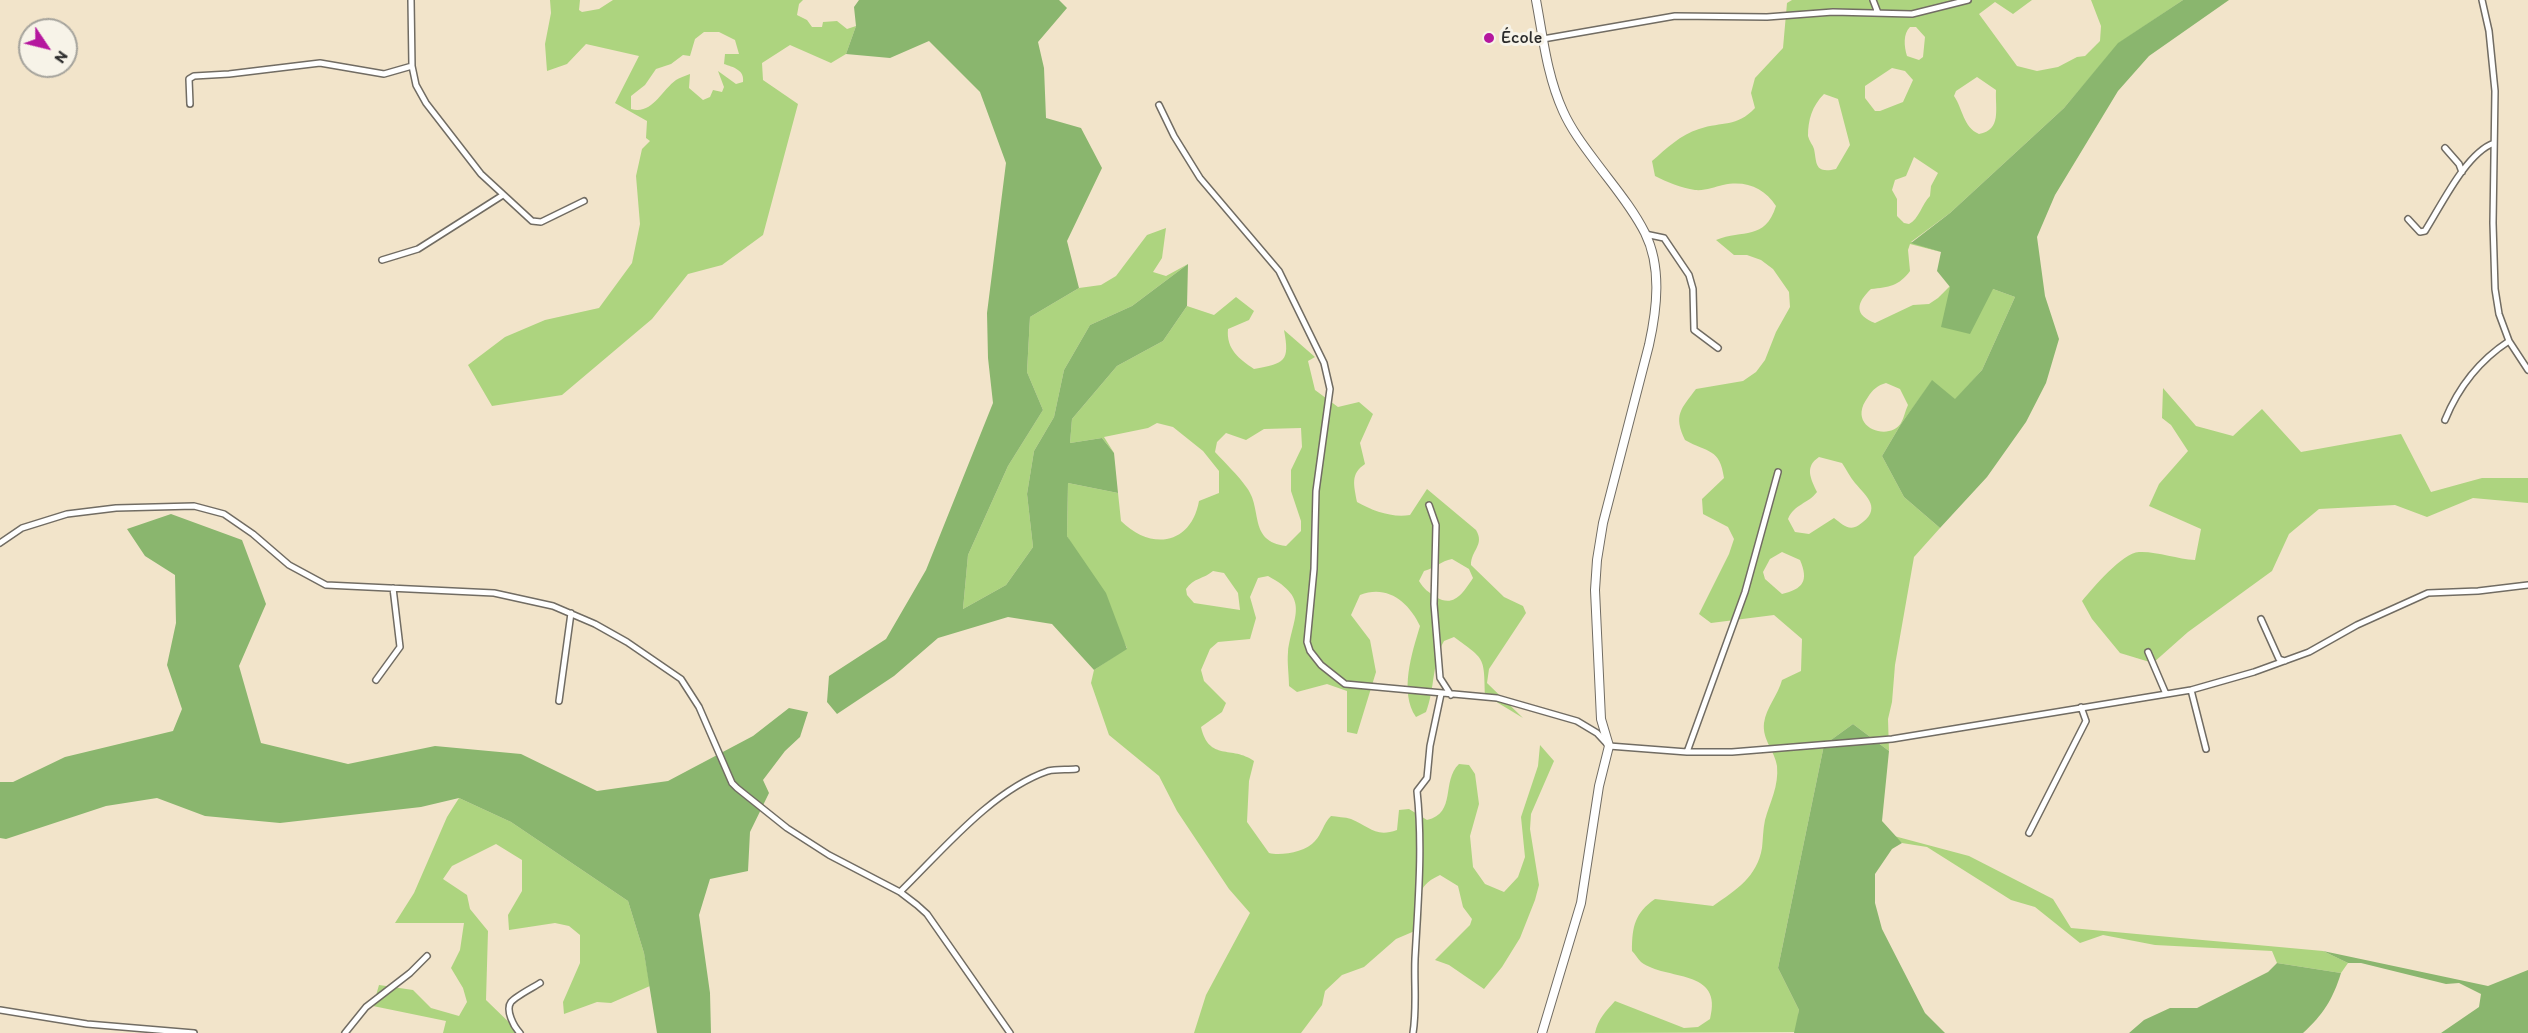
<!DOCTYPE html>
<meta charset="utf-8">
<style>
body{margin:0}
#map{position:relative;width:2528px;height:1033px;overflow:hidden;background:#f2e4ca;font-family:Itim,sans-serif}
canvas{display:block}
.north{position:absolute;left:18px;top:18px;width:60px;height:60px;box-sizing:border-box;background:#f7f3e8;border:2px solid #a5a39c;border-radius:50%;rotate:125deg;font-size:16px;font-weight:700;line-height:24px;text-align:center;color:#2b2b2b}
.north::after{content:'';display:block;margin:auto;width:21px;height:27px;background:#b5179e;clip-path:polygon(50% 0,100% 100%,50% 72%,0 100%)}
</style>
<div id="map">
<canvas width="2528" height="1033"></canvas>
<div class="north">N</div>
</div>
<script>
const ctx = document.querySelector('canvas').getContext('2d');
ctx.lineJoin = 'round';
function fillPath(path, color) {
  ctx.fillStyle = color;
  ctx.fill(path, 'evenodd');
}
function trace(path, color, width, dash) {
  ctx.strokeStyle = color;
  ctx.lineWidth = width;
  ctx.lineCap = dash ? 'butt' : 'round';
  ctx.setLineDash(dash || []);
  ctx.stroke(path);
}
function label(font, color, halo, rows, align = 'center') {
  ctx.font = font + ' Itim,sans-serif';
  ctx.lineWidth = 6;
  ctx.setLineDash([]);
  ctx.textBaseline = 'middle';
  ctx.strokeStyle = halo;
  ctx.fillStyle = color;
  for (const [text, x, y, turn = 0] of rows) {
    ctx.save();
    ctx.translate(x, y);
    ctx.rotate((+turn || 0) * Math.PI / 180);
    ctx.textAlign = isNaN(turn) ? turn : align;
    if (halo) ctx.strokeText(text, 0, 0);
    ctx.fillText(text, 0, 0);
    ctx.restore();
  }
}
const green = new Path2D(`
 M550,0h30l-1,10 3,2 17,-3 14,-9h190l-4,4 -2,11 10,5 5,7h10l1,-5 14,-1 10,8 9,-3 -10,28 -15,9 -41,-18 -28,18 1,17 35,24 -35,131 -41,30 -34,9 -36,45 -90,76 -70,11 -24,-41 37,-28 40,-17 54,-12 33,-45 8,-39 -4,-48 6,-27 8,-8 -4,-3 1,-17 -32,-18 24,-47 -53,-12 -19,20 -20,7 -2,-27 6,-31zM704,32h15l16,8 4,14h-14l-1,10c9,3 21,6 19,18l-7,2 -18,-13 6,16 -2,5 -9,-2 -3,7 -7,3 -14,-12 1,-14c-5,2 -11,4 -14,6 -15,11 -24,35 -45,29v-13l14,-11 11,-16 15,-5 12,-9 7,1 5,-17z
 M1792,0h240l-19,14 -18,-12 -16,12 38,52 20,5 21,-4 19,-10 8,-1 15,-15 1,-15 -10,-26h92l-64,43 -55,65 -114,105 -39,29 30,10 -31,-8 -2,6 2,21c-11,15 -21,16 -39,18 -15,14 -17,26 4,34l38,-18 16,-1 9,-6 12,-12 43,3 22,8 -33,73 -27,30 -23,-19 -31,43 -19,32 22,41 36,31 -26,29 -19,108 -3,37 -4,17 1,32 -36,-27 -29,21 -46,223 21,42 -3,22 -201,1c3,-14 11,-22 20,-32l69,27 14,-1 12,-8c14,-51 -44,-38 -69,-57 -3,-3 -6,-8 -9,-11 0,-25 3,-38 23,-52l58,7c23,-16 44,-29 49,-58 1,-9 1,-19 3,-28 5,-18 14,-34 12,-54 -2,-15 -15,-26 -13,-43 2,-15 14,-28 18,-43l19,-9 1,-32 -28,-24 -63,8 -12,-9 30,-60 5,-15 -6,-12 -25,-13 -1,-15 22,-21c-4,-30 -16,-25 -39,-38 -12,-25 -4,-31 11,-51l47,-8 13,-9 9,-12 11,-28 14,-25 -1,-15 -16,-23 -12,-9 -14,-5h-13l-18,-15c27,-11 49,1 60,-34 -12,-18 -30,-26 -53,-21 -9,2 -18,6 -28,5 -14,-2 -28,-8 -40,-14l-3,-15c15,-13 28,-26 47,-32 24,-8 37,-1 56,-21l-4,-15 4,-15 28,-30 4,-45zM1910,27h6l9,10 -2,20 -4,3 -12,-4c-3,-10 -4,-22 3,-29zM1892,68l13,3 8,9 -10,22 -23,9h-5l-10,-13v-12zM1977,77l19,13c-1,19 6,40 -17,44 -16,-7 -16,-25 -25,-38l2,-5zM1824,94l14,5 12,46 -14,24c-22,5 -19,-6 -22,-20 -1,-4 -5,-8 -6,-13 0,-16 4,-30 16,-42zM1914,157l24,16 -7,13 -1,10c-8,8 -11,23 -21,28l-5,-1 -7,-7v-17l-5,-9 3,-10 11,-4zM1886,383l14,6 8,16c-3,6 -4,13 -7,18 -11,19 -56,5 -33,-26 4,-7 10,-12 18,-14zM1819,457l23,6c4,6 8,14 13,20 12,14 28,26 4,42 -10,7 -17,-1 -25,-7l-25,16 -14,-2 -7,-13c6,-15 20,-15 29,-27 -6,-13 -13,-25 2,-35zM1782,552l18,8c9,21 3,29 -18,34l-17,-15 -2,-7 7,-13z
 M1166,228l-4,30 -9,14 13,4 22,-12 -56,42 -42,19 -26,45 -10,47 -20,34 -7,43 6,53 -27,38 -43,24 5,-54 40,-89 35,-56 -16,-38 3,-55 49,-29 22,-3 15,-9 31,-41z
 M1236,297l18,14 -5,9 -21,9c-2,20 11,30 26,40 31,-6 36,-7 30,-39l31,27 -7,4 7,29 23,17 21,-5 14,12 -13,29 5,21c-15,10 -11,21 -8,38 16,9 35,16 53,13l17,-26 49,41c9,15 -5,20 -5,35l33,32 19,9 3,7 -37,56 -2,14 36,35 -38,-23c-1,-39 0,-35 -31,-58l-10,4c-12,21 -9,48 -18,71l-10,5c-17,-25 -4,-64 4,-91 -11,-24 -33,-42 -60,-31l-9,20 19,25 6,32 -19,62 -10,-2v-41l-20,-7 -30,8 -8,-6c0,-11 -2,-23 -1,-34 5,-37 23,-53 -20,-76l-10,2 -8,19 6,21 -6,21 -32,3 -8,7 -9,21 3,11 22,22 -4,9 -21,15c8,35 31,18 53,34l-5,20 -2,41 22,31c12,3 37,-1 46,-12 7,-7 8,-17 16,-25 6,1 14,1 20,3 18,7 24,19 46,11l2,-20 10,-1 18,11c30,-7 14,-39 32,-56l10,1 6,9 4,30 -9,32 3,31 12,17 19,8 14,-15 7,-20 -4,-40 17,-51 2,-21 14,16 -23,53 -1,15 9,56 -4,15 -15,38 -18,29 -18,22 -35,-24 -14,-5 35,-35 2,-6 -9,-12 -5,-21 -18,-11c-28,13 -17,24 -19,49l-4,6 -21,9 -32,28 -22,8 -17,16 -3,14 -21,28h-107l12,-38 44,-82 -21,-24 -52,-78 -18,-35 -50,-41 -18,-52 3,-13 33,-22 -60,-112 1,-53 50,10 3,28c30,30 70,24 78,-20l20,-8v-22l-16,-20 -30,-24 -16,-4 -9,5 -44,9 10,16 -12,-15 -32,5 2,-24 45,-53 46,-25 24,-35 27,9zM1301,428l1,19 -11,23v21l10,30v10l-15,15c-38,-5 -23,-36 -39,-58 -9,-13 -21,-24 -32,-36l2,-10 9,-9 20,7 18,-11zM1452,559l17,10 4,9c-10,15 -19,30 -37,19 -8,-5 -12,-8 -17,-16l5,-10c11,-3 17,-10 28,-12zM1213,571l11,2 14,20 2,17 -46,-7 -7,-8 -1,-6c7,-11 18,-10 27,-18z
 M2163,388l33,38 37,10 29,-27 39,43 100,-18 30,58 51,-14h46v25l-55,-5 -46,19 -32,-12 -76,4 -30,25 -17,37 -84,61 -35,31 -33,-10 -28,-34 -10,-18c11,-13 40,-48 57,-49 17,-1 38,7 56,8l6,-31 -52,-23 10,-22 29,-33 -17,-26 -9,-7z
 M459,798l52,24 117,79 16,52 6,33 -39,17 -14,-1 -33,12 -1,-12 17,-39v-28l-11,-9 -14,-3 -46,7 -1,-15 14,-24v-31l-26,-16 -44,22 -9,13 24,16 3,14 18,22 -2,69 34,33h-77l3,-12 -73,-15 6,-21 34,5 18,18 28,8 8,-14 -4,-14 -12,-20 9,-18 4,-27h-69l19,-30 33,-76z
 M1894,836l75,20 84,43 18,29 252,23 25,12 -7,10 -64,-10 -5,-12 -117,-6 -52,-10 -23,8 -45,-36 -24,-7 -84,-53 -25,-4z`);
const forest = new Path2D(`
 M859,0h200l8,8 -29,34 6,26 2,50 35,10 21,40 -35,73 12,47 -49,29 -3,55 16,38 -35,56 -40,89 -5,54 43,-24 27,-38 -6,-53 7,-43 20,-34 10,-47 26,-45 42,-19 56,-42 -1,42 -24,35 -46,25 -45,53 -2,24 32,-5 12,15 4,40 -50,-10 -1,53 39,57 21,56 -33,21 -42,-46 -44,-7 -70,21 -44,38 -57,38 -10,-12 2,-26 57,-37 40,-69 67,-167 -5,-45 -1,-45 19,-150 -26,-71 -51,-51 -39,17 -44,-4 10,-28 -2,-19z
 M2183,0h46l-80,56 -31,35 -63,104 -18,42 8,59 14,43 -13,44 -20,39 -39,55 -47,51 -36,-31 -22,-41 19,-32 31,-44 23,19 27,-29 33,-73 -22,-8 -23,45 -29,-7 9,-40 -13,-16 4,-19 -30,-9 39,-30 114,-105 54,-65z
 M171,514l71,26 24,64 -27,62 22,77 87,21 87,-18 86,8 76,37 71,-10 85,-45 36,-28 19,4 -8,25 -15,14 -22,29 6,13 -19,39 -2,39 -38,8 -11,36 11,78 1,40h-54l-13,-80 -16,-52 -117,-79 -52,-24 -38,9 -141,16 -75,-7 -48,-18 -51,8 -100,33 -6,-1v-56h13l52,-25 108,-26 9,-22 -15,-44 9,-42 -1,-48 -30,-19 -18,-27z
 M1853,724l36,27 -7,70 20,22 -10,6 -17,25v29l7,26 43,84 20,20h-151l5,-23 -21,-42 46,-223z
 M2323,951l165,35 40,-16v63h-87l38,-26 2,-13 -22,-11 -13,1 -85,-21h-13z
 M2277,963l64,10c-8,26 -18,42 -38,60h-174l15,-13 26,-12h27l71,-36z`);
const minor = new Path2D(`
 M411,0l1,66 4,19 10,18 55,71 51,47 9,1 43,-21
 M1873,0l5,13
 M2482,0l7,31 6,60 -2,132 2,66 4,25 10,27 19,29
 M1543,39l132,-23 92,1 66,-5 79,2 56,-14
 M190,104l-1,-25 5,-3 35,-2 91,-11 64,11 28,-8
 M1159,105l15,31 26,42 79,93 45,92 6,26 -14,102 -2,78 -7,73 3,9 11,14 24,19 152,14 80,23 20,12 12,13 78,6h45l160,-13 299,-49 63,-18 55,-20 48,-27 71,-32 50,-2 50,-6
 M2445,148l14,16 3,8
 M2408,219l12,13 5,-1c16,-25 41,-78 69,-88
 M1645,234l19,4 25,37 4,14 1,41 24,18
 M382,260l36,-11 85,-54
 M2445,420c13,-32 35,-60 64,-79
 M1429,505l7,20 -2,79 6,74 11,17
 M0,543l22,-15 45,-14 49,-6 78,-2 30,8 29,20 36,31 37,20 168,8 59,13 42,18 32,18 54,37 18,28 33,76 5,5 50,40 42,27 71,37 17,13 10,9 83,119
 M2261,619l18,40 6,2
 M2148,652l18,42
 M376,680l24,-33 -7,-59
 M2191,690l15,59
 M559,701l12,-88
 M1687,752l58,-160 33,-120
 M2029,833l57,-112 -5,-14
 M900,892c42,-41 92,-102 148,-121 8,-2 19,-1 28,-2
 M0,1010l87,14 107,9
 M345,1033l21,-26 44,-34 17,-17
 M520,1033c-6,-6 -15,-23 -9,-31 5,-6 23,-15 29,-19
 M1413,1033c4,-25 1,-49 2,-74 3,-57 8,-112 2,-168l10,-13 3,-32 11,-52`);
const secondary = new Path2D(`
 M1536,0c7,37 11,76 27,111 8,18 20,34 32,50 17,23 37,46 50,72 17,34 12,76 4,112l-46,178 -6,37 -2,30 6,129 8,27 -10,40 -18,117 -39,130`);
const markers = [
 [1489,38,6,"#b5179e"]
];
const poiNames = [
 ["École",1501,38]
];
fillPath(green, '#add47f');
fillPath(forest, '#8ab66e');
trace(minor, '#716c63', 8);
trace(secondary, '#716c63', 10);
trace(minor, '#fff', 5);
trace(secondary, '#fff', 8);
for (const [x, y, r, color] of markers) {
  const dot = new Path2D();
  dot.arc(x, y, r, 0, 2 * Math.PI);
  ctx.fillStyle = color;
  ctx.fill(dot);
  trace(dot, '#f7f3e8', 2);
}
label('18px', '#2b2b2b', '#f7f3e8', poiNames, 'left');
</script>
